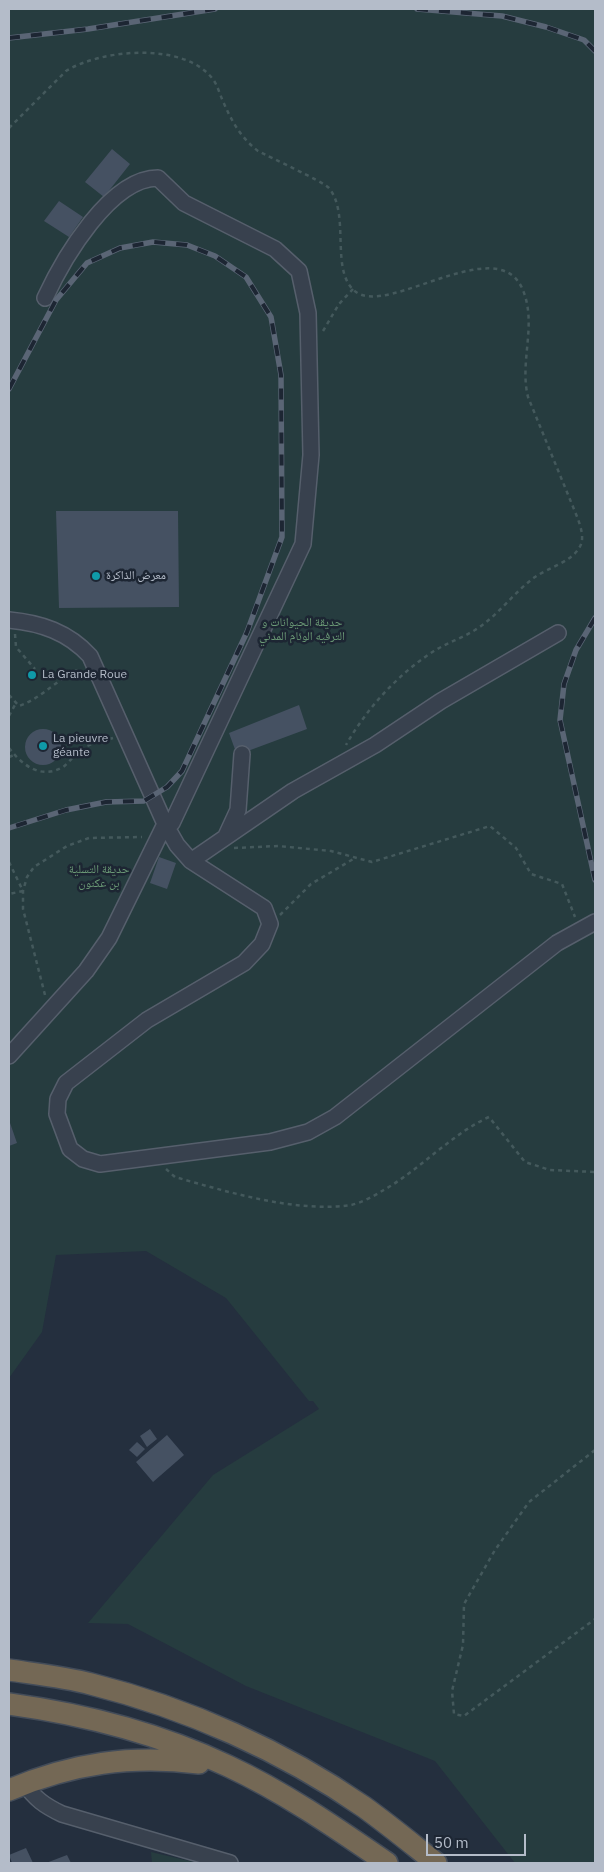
<!DOCTYPE html>
<meta charset="utf-8">
<style>
body{margin:0}
#map{position:relative;width:604px;height:1872px;overflow:hidden;background:#242f3e;font-family:"IBM Plex Sans",sans-serif}
canvas{display:block}
.frame{position:absolute;inset:0;border:10px solid #b4bcc9;pointer-events:none}
.scale{position:absolute;left:426px;top:1834px;width:100px;height:22px;box-sizing:border-box;border:2px solid #b4bcc9;border-top:0;padding-left:6px;font-size:15px;line-height:18px;white-space:nowrap;color:#b4bcc9;-webkit-text-stroke:4px #1d2633;paint-order:stroke}
</style>
<div id="map">
<canvas width="604" height="1872"></canvas>
<div class="frame"></div>
<div class="scale">50 m</div>
</div>
<script>
const ctx = document.querySelector('canvas').getContext('2d');
ctx.lineJoin = 'round';
function fillPath(path, color) {
  ctx.fillStyle = color;
  ctx.fill(path, 'evenodd');
}
function trace(path, color, width, dash) {
  ctx.strokeStyle = color;
  ctx.lineWidth = width;
  ctx.lineCap = dash ? 'butt' : 'round';
  ctx.setLineDash(dash || []);
  ctx.stroke(path);
}
function label(font, color, halo, rows, align = 'center') {
  ctx.font = font + ' "IBM Plex Sans","Noto Naskh Arabic",sans-serif';
  ctx.lineWidth = 5;
  ctx.setLineDash([]);
  ctx.textBaseline = 'middle';
  ctx.strokeStyle = halo;
  ctx.fillStyle = color;
  for (const [text, x, y, turn = 0] of rows) {
    ctx.save();
    ctx.translate(x, y);
    ctx.rotate((+turn || 0) * Math.PI / 180);
    ctx.textAlign = isNaN(turn) ? turn : align;
    if (halo) ctx.strokeText(text, 0, 0);
    ctx.fillText(text, 0, 0);
    ctx.restore();
  }
}
const green = new Path2D(`
 M9,9h586v1854h-80l-80,-102 -189,-75 -118,-62 -40,-1 125,-148 106,-66 -6,-8h-4l-83,-103 -80,-47 -90,4 -14,77 -33,46z
 M151,1852l47,11h-46z`);
const building = new Path2D(`
 M112,149l18,15 -26,33 -19,-15z
 M59,201l24,16 -14,20 -25,-16z
 M56,511h122l1,96 -120,1z
 M299,705l8,24 -70,26 -8,-22z
 M25 747a18 18 0 1 1 36 0a18 18 0 1 1-36 0Z
 M159,857l17,6 -9,26 -17,-6z
 M9,1120l8,23 -8,3z
 M150,1429l7,10 -10,8 -7,-11z
 M167,1435l17,20 -31,27 -17,-20z
 M137,1442l8,7 -8,8 -8,-7z
 M26,1848l7,15h-21l-3,-8z
 M67,1855l4,8h-25z`);
const path = new Path2D(`
 M9,128l57,-57c36,-22 117,-29 146,7 5,6 7,14 10,21 9,21 18,38 36,52 13,7 64,30 71,37 22,27 0,84 27,104 33,24 140,-60 166,-4 16,35 -3,73 6,109l50,122c3,9 7,21 1,29 -8,14 -31,20 -44,29 -22,16 -37,39 -60,53 -13,8 -28,13 -41,21 -36,23 -67,57 -88,94
 M323,331l16,-27 14,-15
 M15,634l1,13 19,22
 M9,695l10,11c23,-8 39,-28 61,-37
 M9,716l7,-13
 M9,748c13,17 32,32 54,19 7,-5 12,-14 20,-19 9,-5 20,-7 30,-10
 M9,757l5,-2
 M234,848l44,-2 53,5 41,11 118,-36 26,22 15,26 31,10 13,33
 M9,862l14,29 -14,3
 M280,915l31,-31 44,-26
 M45,995l-22,-86v-18l4,-14 7,-10 33,-21 22,-8 53,-1
 M166,1169l9,8c53,15 121,36 176,28 10,-2 23,-9 31,-14 38,-21 68,-56 107,-74l36,45 25,8 45,2
 M595,1450l-66,52 -34,48 -31,54 -1,41 -11,46 2,23 10,2 131,-97`);
const minor = new Path2D(`
 M45,298c18,-39 65,-120 113,-120l26,25 91,46 24,22 9,42 3,142 -8,89 -131,279 -5,5
 M9,620c32,3 59,12 81,36l75,168 12,21 14,16
 M558,633l-117,68 -66,44 -82,46 -102,70 73,47 6,16 -8,20 -18,19 -97,57 -81,63 -8,16 -1,15 13,35 13,10 17,5 170,-22 38,-10 27,-15 222,-174 38,-21
 M226,836l12,-26 4,-56
 M9,1056l77,-85 23,-33 56,-114
 M24,1783c11,16 21,23 38,31l168,49`);
const highway = new Path2D(`
 M9,1670c27,4 56,7 82,14 96,24 192,67 273,123 25,18 48,37 72,56
 M9,1704c74,10 151,30 219,62 56,26 108,62 159,97
 M9,1790c64,-27 121,-35 190,-27`);
const rail = new Path2D(`
 M417,9l85,7 44,11 38,13 11,11
 M9,38l79,-9 127,-20
 M9,389l47,-89 31,-37 33,-15 33,-6 34,3 28,11 31,21 25,40 10,58 1,162 -35,95 -65,139 -15,16 -23,14 -38,1 -40,8 -57,18
 M595,618l-19,32 -12,34 -4,36 35,160`);
const markers = [
 [96,576,5,"#0f9aa8"],
 [32,675,5,"#0f9aa8"],
 [43,746,5,"#0f9aa8"]
];
const poiNames = [
 ["معرض الذاكرة",106,576],
 ["La Grande Roue",42,675],
 ["La pieuvre",53,739],
 ["géante",53,753]
];
const parkNames = [
 ["حديقة الحيوانات و",302,623],
 ["الترفيه الوئام المدني",302,637],
 ["حديقة التسلية",99,870],
 ["بن عكنون",99,884]
];
fillPath(green, '#263c3f');
fillPath(building, '#455162');
trace(minor, '#565f6c', 18);
trace(highway, '#434c59', 24);
trace(path, '#44595c', 2.5, [4, 4]);
trace(minor, '#38414e', 15);
trace(highway, '#746855', 21);
trace(rail, '#5a6575', 5.5);
trace(rail, '#1d2633', 4, [11]);
for (const [x, y, r, color] of markers) {
  const dot = new Path2D();
  dot.arc(x, y, r, 0, 2 * Math.PI);
  ctx.fillStyle = color;
  ctx.fill(dot);
  trace(dot, '#1d2633', 2);
}
label('12px', '#b4bcc9', '#1d2633', poiNames, 'left');
label('12px', '#6b9a76', '#1d2633', parkNames);
</script>
